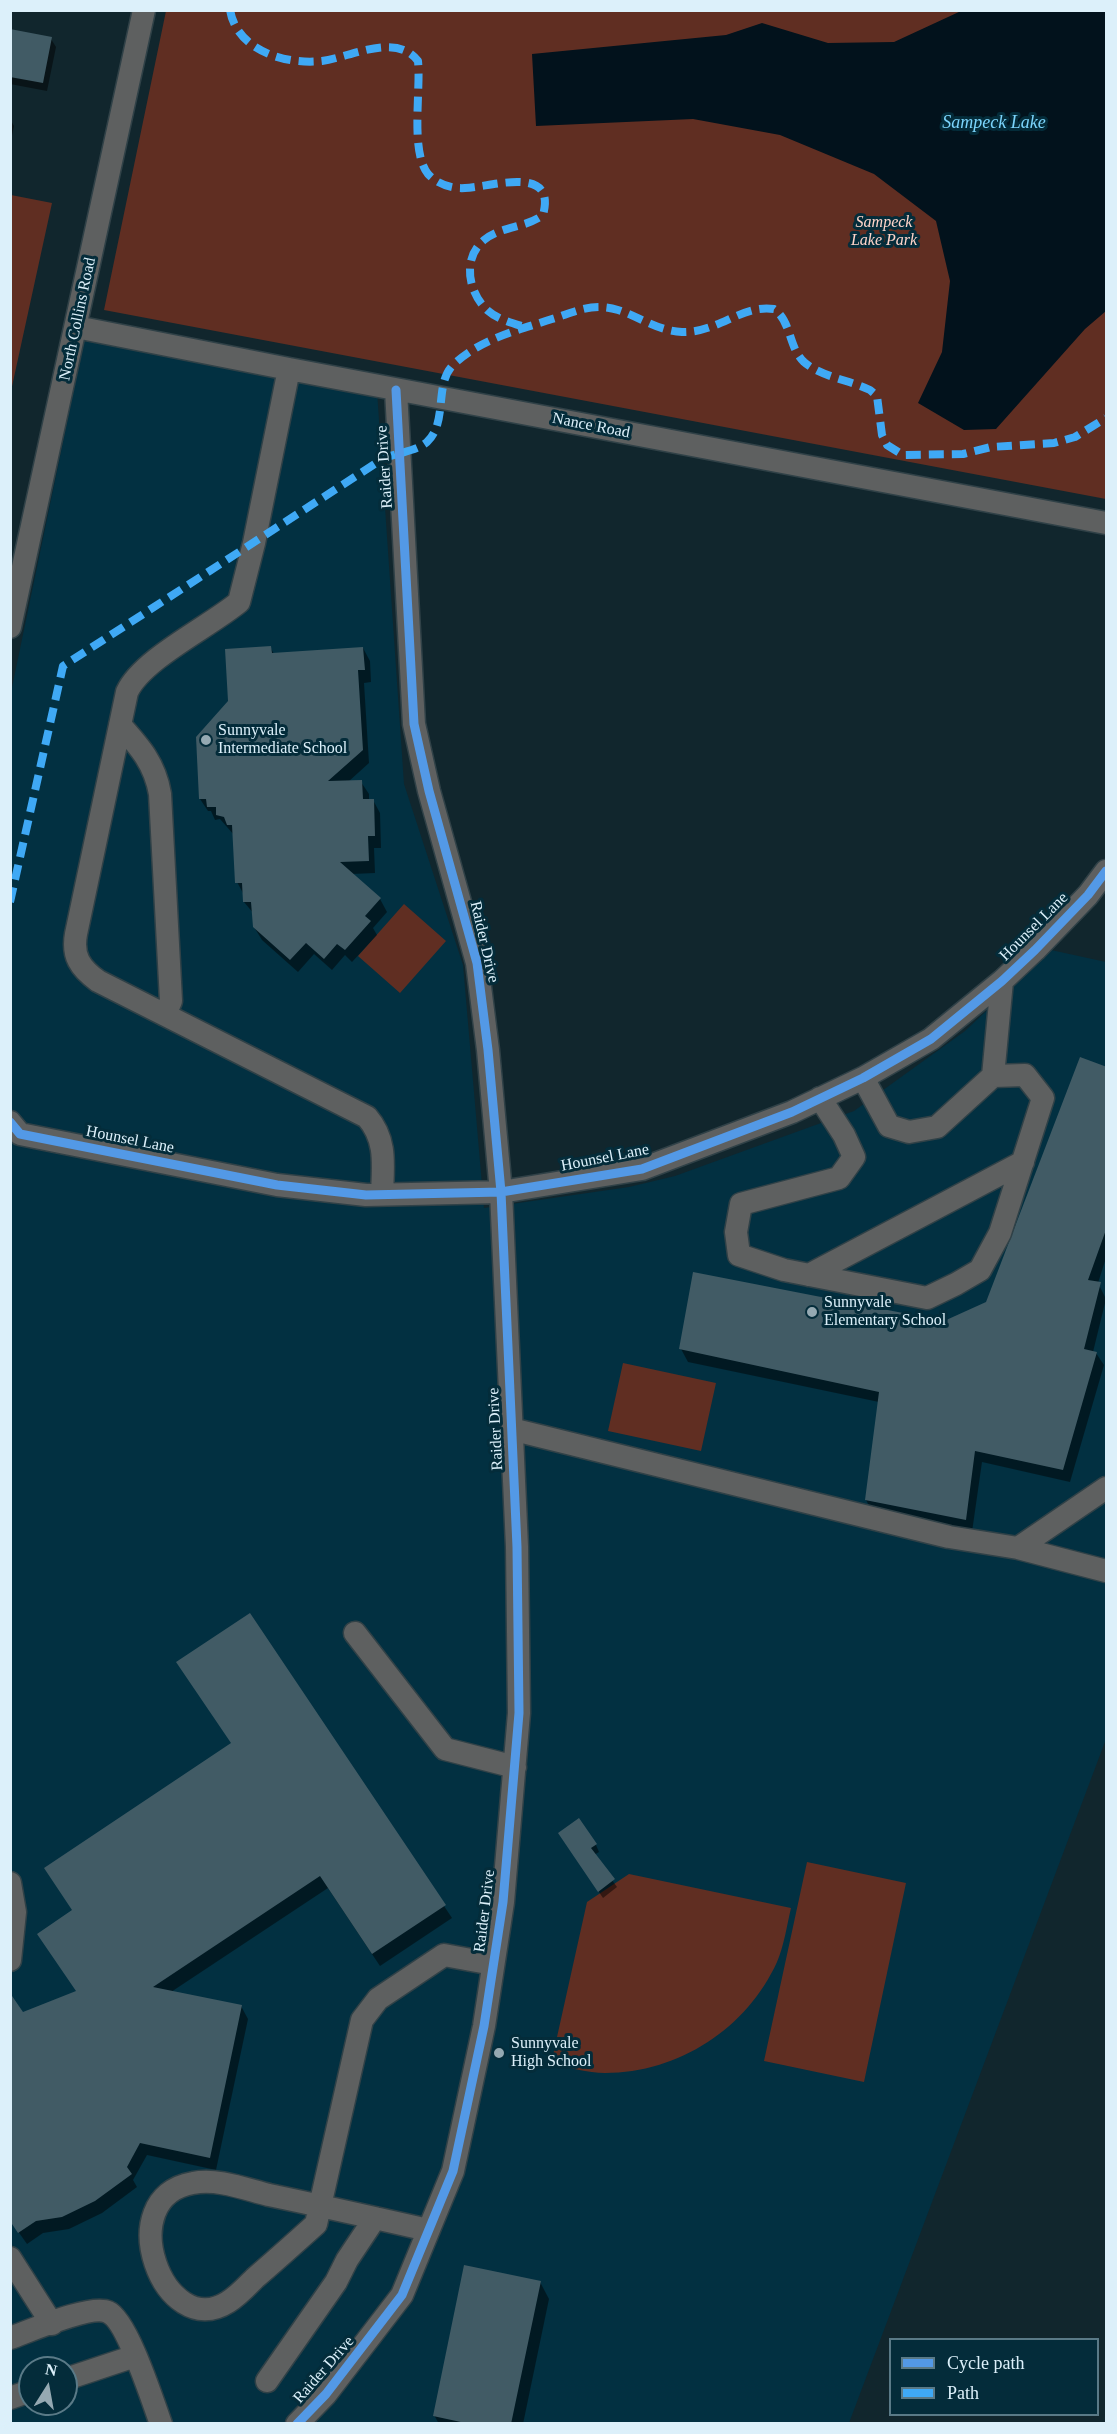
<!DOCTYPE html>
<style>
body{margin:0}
#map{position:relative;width:1117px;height:2434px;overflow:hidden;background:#11262d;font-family:"Times New Roman",serif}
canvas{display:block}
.frame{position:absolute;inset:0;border:12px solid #dcf0fa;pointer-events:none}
.legend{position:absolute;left:889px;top:2338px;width:210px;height:78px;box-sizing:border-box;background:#042c3a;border:2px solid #5a7a87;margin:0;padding:8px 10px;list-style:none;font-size:18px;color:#dcf0fa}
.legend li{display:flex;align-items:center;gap:12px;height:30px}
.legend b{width:30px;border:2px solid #5a7a87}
.north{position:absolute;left:18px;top:2356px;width:60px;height:60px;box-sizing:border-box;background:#042c3a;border:2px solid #5a7a87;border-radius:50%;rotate:11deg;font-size:16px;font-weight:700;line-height:24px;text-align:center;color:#dcf0fa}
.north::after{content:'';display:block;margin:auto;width:21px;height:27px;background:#95a9b2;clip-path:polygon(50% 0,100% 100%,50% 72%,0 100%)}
</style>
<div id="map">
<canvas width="1117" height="2434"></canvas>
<div class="frame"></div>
<ul class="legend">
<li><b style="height:8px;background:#5399e6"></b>Cycle path</li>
<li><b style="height:8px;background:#3fa9f5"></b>Path</li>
</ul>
<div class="north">N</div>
</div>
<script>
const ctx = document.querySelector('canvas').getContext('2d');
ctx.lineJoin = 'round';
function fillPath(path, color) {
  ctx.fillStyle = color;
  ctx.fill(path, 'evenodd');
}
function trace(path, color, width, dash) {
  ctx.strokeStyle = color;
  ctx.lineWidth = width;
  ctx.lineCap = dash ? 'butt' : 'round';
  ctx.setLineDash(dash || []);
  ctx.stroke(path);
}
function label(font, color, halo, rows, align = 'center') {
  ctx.font = font + ' "Times New Roman",serif';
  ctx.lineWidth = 6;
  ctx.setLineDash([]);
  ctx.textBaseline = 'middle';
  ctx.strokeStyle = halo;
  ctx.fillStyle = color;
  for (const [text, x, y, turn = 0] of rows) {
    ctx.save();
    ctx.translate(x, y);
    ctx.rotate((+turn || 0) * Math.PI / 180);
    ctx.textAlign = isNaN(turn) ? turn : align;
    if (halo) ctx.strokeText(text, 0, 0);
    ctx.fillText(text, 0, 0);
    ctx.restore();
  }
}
const built = new Path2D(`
 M84,341l293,50 27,393 59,181 21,243 145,-21 46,-11 179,-65 111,-80 86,-81 55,12v777l-257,684 -838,1 -1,-1727zM30,2368h36v36h-36z`);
const green = new Path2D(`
 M166,11h940v488l-1002,-189z
 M11,195l41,8 -41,188 -1,-196z
 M404,904l42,37 -46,52 -42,-37z
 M623,1363l93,20 -15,68 -93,-20z
 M807,1862l99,21 -42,199 -100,-21z
 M629,1874l162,34c-4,17 -7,38 -14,54 -30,66 -98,111 -172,111 -17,0 -37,-6 -54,-9l36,-162z`);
const water = new Path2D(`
 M961,11h145v300l-21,18 -89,100 -32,1 -46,-27 24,-51 8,-71 -14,-60 -62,-47 -94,-39 -87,-16 -157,7 -4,-72 194,-19 36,-12 66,20 66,-1z`);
const shadow = new Path2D(`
 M10,31l41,8 5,8 -9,44 -37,-7z
 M10,119l4,7 -4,19z
 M270,647l4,7 89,-6 7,13 1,21 -7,1 5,80 -21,19h13l8,12v7l4,-1 7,13 1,35h-7l1,25 -23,1 28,25 7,13 -14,16 4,7 -25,27 -7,-7 -13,15 -18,-16 -16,18 -36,-32 -8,-13v-13l-10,-12v-7l-7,-13 -3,-47 -14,-16 -5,1 -4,-9h-3l-8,-12 30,-97z
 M1106,1068v190l-8,25 8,16 -13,53 3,1 8,12 -34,117 -88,-20 -10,70 -99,-19 -7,-13 13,-98 -191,-40 -7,-13 263,-27 44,-19z
 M250,1615l202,303 -72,48 -52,-78 -157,104 70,14 7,13 -32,151 -69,-15 -14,25 4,7 -35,26 -33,16 -26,4 -16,11 -17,-24 12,-206 55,-22 -3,-81 158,-167z
 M564,1840l32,5 3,7 -5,3 23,32 -14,11z
 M540,2282l9,17 -26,125h-84l-5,-9z`);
const building = new Path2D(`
 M10,29l42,8 -9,46 -33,-6z
 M271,646l1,7 91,-6 2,23h-7l5,80 -35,31 34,-1 1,19h11l1,37h-7l1,25 -29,1 41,36 -16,18 6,5 -26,29 -8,-6 -13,15 -18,-16 -16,17 -37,-33 -2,-25h-8l-1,-19h-7l-3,-58h-5l-3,-8 -8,-2v-8h-9l-1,-8h-7l-3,-62 32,-36 -3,-52z
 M1080,1057l27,10v160l-19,53 13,2 -17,67 13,3 -34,118 -88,-19 -9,69 -101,-20 14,-108 -200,-43 14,-77 251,49 42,-19z
 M250,1613l196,292 -74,49 -52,-78 -167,111 89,18 -32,153 -70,-15 -13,24 5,7 -37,27 -33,16 -26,4 -18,12 -8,-12v-228l13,19 53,-21 -39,-57 35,-24 -28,-42 187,-125 -55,-81z
 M579,1818l18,26 -6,4 24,31 -17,13 -40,-59z
 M464,2265l77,16 -30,143h-41l-37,-8z`);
const minor = new Path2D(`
 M76,327l213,42 817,154
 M289,369l-35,174 -15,59c-30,25 -97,57 -112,90l-51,242c-4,22 4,34 22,47l269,136c20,23 16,48 15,77
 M10,627l134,-617
 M120,725c20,22 35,39 40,69l11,207 -6,14
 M993,1076l9,-95
 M820,1098l24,37 10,22 -15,21 -98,26 -5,28 3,23 45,15 143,28 29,-14 24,-14 20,-37 43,-135 -18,-23 -32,1 -56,51 -28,5 -20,-6 -26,-48
 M10,1122l10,12 257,51 89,10 135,-3 141,-23 150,-57 71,-34 68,-39 71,-58 33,-31 53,-55 18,-24
 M809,1275l214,-113
 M511,1429l438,108 69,11 88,23
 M1018,1548l88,-60
 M355,1633l90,116 70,18
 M10,1883l5,29 -5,48
 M428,2230c-53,-12 -106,-24 -159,-35 -24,-6 -52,-17 -76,-12 -83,14 -29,160 35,119 10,-6 19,-16 27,-24 21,-18 41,-36 61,-54l4,-18 42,-186 16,-21 66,-44 49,9
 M10,2258l42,66
 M10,2338c20,-7 81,-34 98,-26 19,8 45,90 53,112
 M66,2379l69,-23
 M267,2381l69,-99 11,-22 28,-42
 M10,2398l20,-7
 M297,2424l29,-30 76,-99 51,-124 31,-145 19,-124 16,-189 -2,-166 -16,-355 -13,-142 -11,-87 -48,-172 -15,-67 -18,-334`);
const quiet = new Path2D(`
 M230,10c7,41 56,55 92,51 29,-4 74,-29 96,0 3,29 -8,91 10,113 9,10 24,15 37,14 27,-1 92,-24 78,27 -17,13 -42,11 -59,25 -22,18 -16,52 3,70 10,9 25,13 38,17
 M10,902l53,-236 321,-208c13,-5 33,-7 43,-16 21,-19 7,-58 26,-77 29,-27 63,-34 99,-46 23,-7 40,-17 66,-9 22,7 40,21 64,22 36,1 60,-28 92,-23 18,13 14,38 30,53 17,15 46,18 66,28l7,6 5,39 5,10 16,10 60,-1 28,-7 63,-4 21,-6 31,-19`);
const cycleway = new Path2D(`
 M10,1122l10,12 257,51 89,10 135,-3 141,-23 150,-57 71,-34 68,-39 71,-58 33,-31 53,-55 18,-24
 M297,2424l29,-30 76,-99 51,-124 31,-145 19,-124 16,-189 -2,-166 -16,-355 -13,-142 -11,-87 -48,-172 -15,-67 -18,-334`);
const markers = [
 [206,740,6,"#95a9b2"],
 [812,1312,6,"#95a9b2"],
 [499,2053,6,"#95a9b2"]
];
const parkNames = [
 ["Sampeck",884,223],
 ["Lake Park",884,241]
];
const streetNames = [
 ["North Collins Road",78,319,-78],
 ["Nance Road",591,426,11],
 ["Raider Drive",385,467,-94],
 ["Hounsel Lane",1034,927,-45],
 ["Raider Drive",484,942,77],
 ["Hounsel Lane",130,1140,11],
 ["Hounsel Lane",605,1158,-11],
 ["Raider Drive",496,1429,-93],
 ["Raider Drive",485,1911,-83],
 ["Raider Drive",324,2370,-49]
];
const poiNames = [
 ["Sunnyvale",218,731],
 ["Intermediate School",218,749],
 ["Sunnyvale",824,1303],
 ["Elementary School",824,1321],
 ["Sunnyvale",511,2044],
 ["High School",511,2062]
];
const waterNames = [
 ["Sampeck Lake",994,123]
];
fillPath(built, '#023041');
fillPath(green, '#602e22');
fillPath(water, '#02121c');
fillPath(shadow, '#0007');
fillPath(building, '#415b65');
trace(minor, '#304147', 25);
trace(minor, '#5e6060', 22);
trace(quiet, '#3fa9f5', 8, [15, 8]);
trace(cycleway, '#5399e6', 9);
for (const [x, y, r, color] of markers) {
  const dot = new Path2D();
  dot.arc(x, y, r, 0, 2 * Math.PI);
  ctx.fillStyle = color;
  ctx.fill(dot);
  trace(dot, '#042c3a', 2);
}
label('italic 16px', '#ffd4c9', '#042c3a', parkNames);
label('16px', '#dcf0fa', '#042c3a', streetNames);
label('16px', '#dcf0fa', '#042c3a', poiNames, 'left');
label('italic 18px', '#7bd4fb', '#042c3a', waterNames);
</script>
